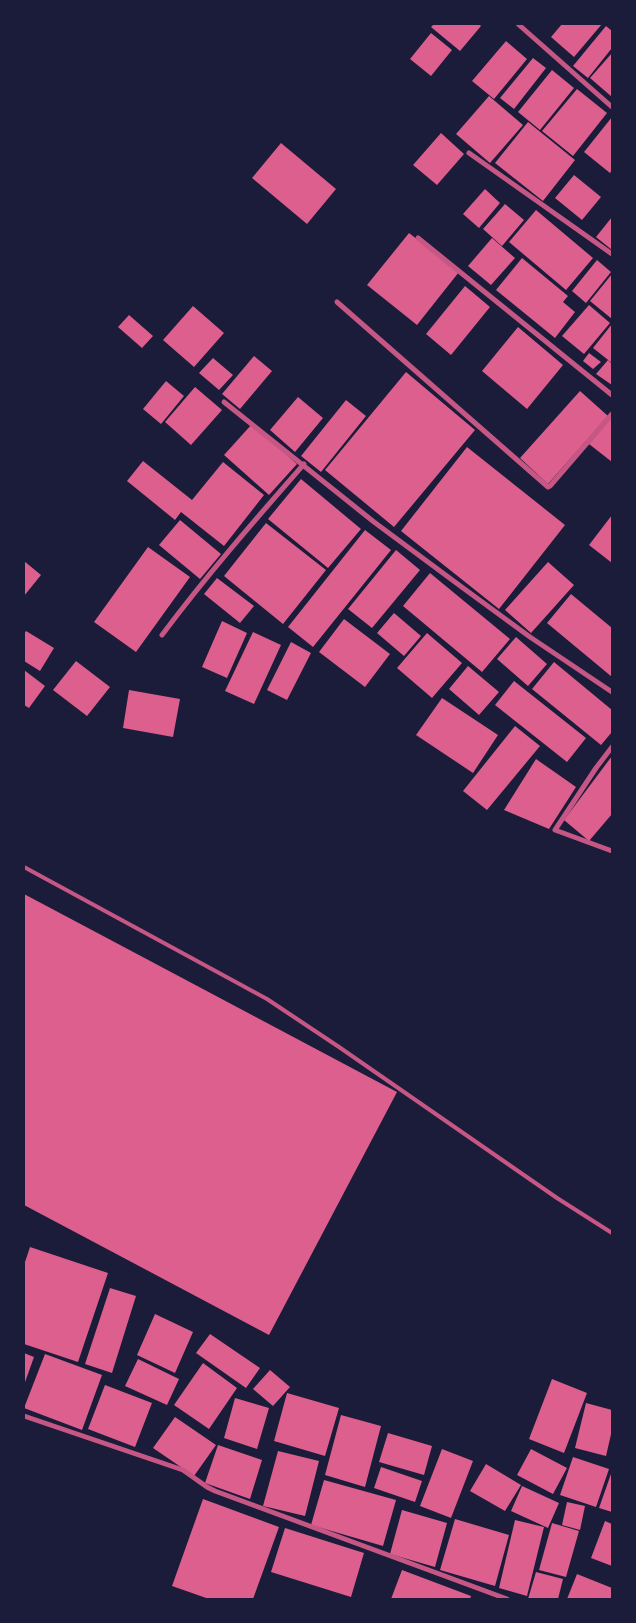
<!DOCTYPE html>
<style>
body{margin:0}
#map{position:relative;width:636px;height:1623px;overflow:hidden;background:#1b1b3a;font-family:Overpass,sans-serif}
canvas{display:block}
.frame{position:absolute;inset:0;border:25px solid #1b1b3a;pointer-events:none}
</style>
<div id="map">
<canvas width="636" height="1623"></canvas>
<div class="frame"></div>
</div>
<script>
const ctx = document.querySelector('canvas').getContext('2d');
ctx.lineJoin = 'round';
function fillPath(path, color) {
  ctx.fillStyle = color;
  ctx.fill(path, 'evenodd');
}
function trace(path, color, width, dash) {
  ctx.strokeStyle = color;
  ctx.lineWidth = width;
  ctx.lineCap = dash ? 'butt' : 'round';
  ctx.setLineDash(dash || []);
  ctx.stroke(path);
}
const building = new Path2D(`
 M434,24h45l2,2 -21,25 -29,-24z
 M562,24h40l-28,33 -23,-20z
 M606,26l6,5v17l-24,30 -15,-12z
 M431,33l21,17 -21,26 -21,-17z
 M506,41l21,18 -33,40 -22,-18z
 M612,53v44l-22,-19z
 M533,58l13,10 -32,41 -14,-11z
 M552,70l22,18 -34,42 -22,-18z
 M577,89l30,24 -34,43 -31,-25z
 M489,96l34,29 -33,38 -34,-29z
 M612,117v53l-2,3 -26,-21z
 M528,122l47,38 -32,41 -48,-38z
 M441,133l23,21 -27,31 -24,-20z
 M281,143l55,46 -29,35 -55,-46z
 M574,175l27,22 -19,23 -27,-22z
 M485,189l15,14 -21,25 -16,-14z
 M505,204l19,16 -22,26 -19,-17z
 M536,210l57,48 -27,32 -57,-48z
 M612,217v33l-16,-13z
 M409,233l50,39 -42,53 -50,-40z
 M492,238l23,20 -24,27 -23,-19z
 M522,258l46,38 -5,6 12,10 -20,26 -59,-48z
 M597,260l14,12 -25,31 -14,-12z
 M612,274v45l-22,-18z
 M465,286l25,21 -39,48 -25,-21z
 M589,305l21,18 -26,31 -22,-18z
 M193,306l31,27 -30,34 -31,-27z
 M129,315l24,21 -11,12 -24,-21z
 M612,324v39l-19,-15z
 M518,327l45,38 -36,44 -45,-38z
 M589,353l12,9 -8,7 -10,-8z
 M254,356l18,15 -32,38 -18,-15z
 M213,358l20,17 -14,15 -20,-17z
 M608,360l4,4v21l-16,-11z
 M406,372l69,58 -81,97 -69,-57z
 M166,381l18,15 -23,28 -18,-15z
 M195,387l27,23 -31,35 -26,-23z
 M580,391l28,25 -60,68 -28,-26z
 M298,397l25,21 -28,34 -25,-22z
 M346,400l20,16 -45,56 -20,-16z
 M612,416v46l-23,-18z
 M252,424l45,40 -28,31 -45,-40z
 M467,447l98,78 -66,84 -98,-78z
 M143,461l49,39 31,-38 41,33 -40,51 -43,-34 -6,8 -48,-39z
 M301,479l60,50 -33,39 -60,-49z
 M612,515v48l-23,-18z
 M180,520l41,34 -21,25 -41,-34z
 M266,523l60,47 -43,54 -59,-48z
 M365,530l26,20 -78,97 -25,-20z
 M148,547l42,30 -54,75 -42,-30z
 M396,550l24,20 -48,58 -24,-19z
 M24,561l17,14 -17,21z
 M548,562l26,23 -43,48 -26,-23z
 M430,573l80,66 -28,33 -79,-66z
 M217,578l37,28 -14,17 -36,-29z
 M571,594l41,34v49l-65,-54z
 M394,613l27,23 -17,20 -27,-23z
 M344,619l46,35 -25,33 -46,-35z
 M222,621l25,12 -20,45 -25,-11z
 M26,631l28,17 -14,23 -16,-10v-27z
 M253,632l28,13 -27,59 -29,-13z
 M427,633l35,30 -30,35 -35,-30z
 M516,637l31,27 -19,22 -31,-27z
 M291,642l20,11 -24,47 -20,-10z
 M76,661l34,26 -23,29 -34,-26z
 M554,662l58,48v22l-11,13 -69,-56z
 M468,666l31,26 -20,23 -30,-26z
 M24,670l21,16 -16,22 -5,-3z
 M514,681l72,57 -19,24 -72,-57z
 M129,690l51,9 -7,38 -50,-9z
 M442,698l56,37 -25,38 -57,-38z
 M515,726l25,20 -53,64 -24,-19z
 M612,756v58l-23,27 -25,-21z
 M536,759l40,28 -27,42 -45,-19z
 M24,894l373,198 -128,243 -245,-130z
 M30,1247l78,26 -30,89 -54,-18v-79z
 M110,1288l26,8 -24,77 -27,-9z
 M155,1314l38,18 -18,41 -38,-18z
 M210,1334l50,34 -14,20 -50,-35z
 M24,1353l10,4 -10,28z
 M45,1354l57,21 -20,55 -58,-22z
 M138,1359l41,20 -12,26 -42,-19z
 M203,1363l34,25 -28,41 -35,-24z
 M270,1370l20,17 -17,19 -20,-17z
 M552,1379l35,14 -23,60 -35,-14z
 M105,1385l47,18 -17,44 -47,-18z
 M287,1393l52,15 -14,48 -51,-15z
 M235,1398l34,10 -12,41 -33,-11z
 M586,1403l26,7v20l-6,26 -31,-8z
 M341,1415l40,11 -16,61 -40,-12z
 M175,1417l41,28 -22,31 -41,-28z
 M388,1433l44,13 -8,29 -45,-13z
 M218,1445l44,15 -12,39 -45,-16z
 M442,1449l31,12 -22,57 -31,-12z
 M531,1449l36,19 -14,26 -36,-19z
 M278,1451l41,10 -14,55 -42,-10z
 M573,1457l36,12 -13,38 -36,-12z
 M486,1464l35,21 -16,26 -35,-20z
 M381,1467l41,14 -7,21 -41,-14z
 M612,1471v41l-13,-4z
 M324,1480l72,20 -13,46 -72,-21z
 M522,1486l37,17 -11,25 -37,-17z
 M203,1499l76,28 -26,72h-44l-37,-13z
 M567,1502l18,4 -5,24 -18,-5z
 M402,1510l45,13 -12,44 -45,-13z
 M455,1519l54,16 -14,51 -55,-16z
 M515,1520l29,7 -17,69 -28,-8z
 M605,1521l7,3v42l-21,-8z
 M552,1523l27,8 -13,46 -27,-7z
 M285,1528l79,25 -13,44 -80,-25z
 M402,1570l69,26 -1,3h-79z
 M536,1572l27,7 -5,20h-30z
 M577,1574l35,14v11h-45z`);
const service = new Path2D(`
 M24,867l243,132 72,48 218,151 55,35`);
const minor = new Path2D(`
 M518,24l94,83
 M469,153l143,101
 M418,238l194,157
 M337,302l211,185 2,-1 62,-72
 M224,402l150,120 85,63 71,52 82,55
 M162,635c44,-59 93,-115 142,-171
 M612,747l-16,21 -41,62 57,21
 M24,1416l159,54 24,17 8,4 292,108`);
fillPath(building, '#dd5f8e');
trace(service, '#c65784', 4);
trace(minor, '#c65784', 5);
</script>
